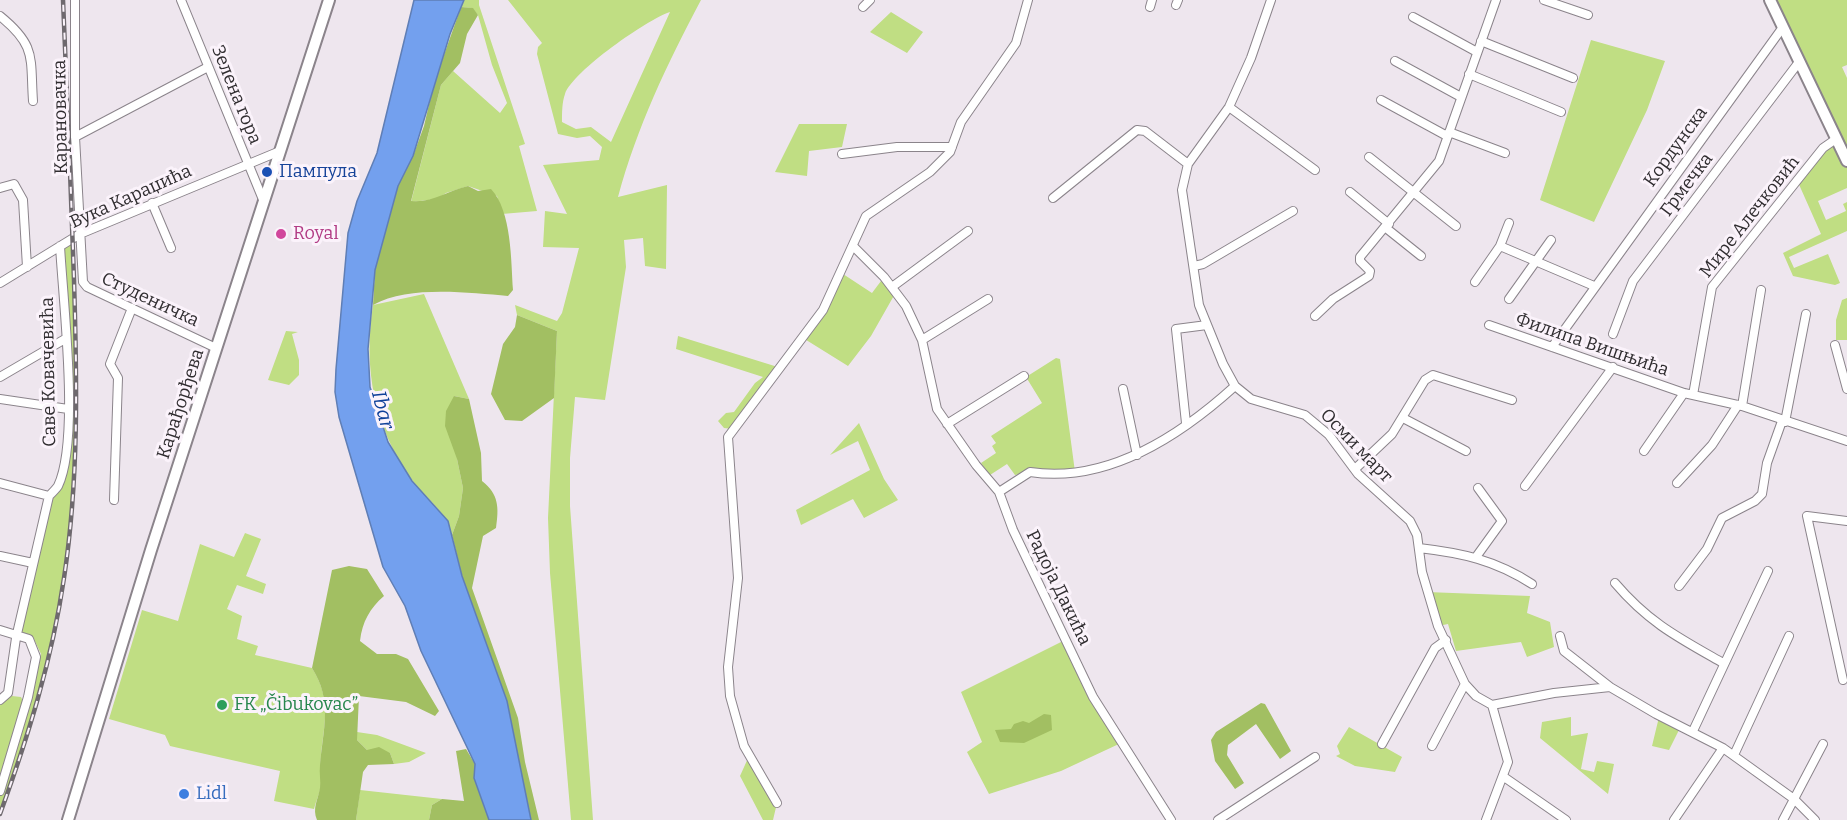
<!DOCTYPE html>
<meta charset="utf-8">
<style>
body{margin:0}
canvas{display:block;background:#eee6ee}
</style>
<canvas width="1847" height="820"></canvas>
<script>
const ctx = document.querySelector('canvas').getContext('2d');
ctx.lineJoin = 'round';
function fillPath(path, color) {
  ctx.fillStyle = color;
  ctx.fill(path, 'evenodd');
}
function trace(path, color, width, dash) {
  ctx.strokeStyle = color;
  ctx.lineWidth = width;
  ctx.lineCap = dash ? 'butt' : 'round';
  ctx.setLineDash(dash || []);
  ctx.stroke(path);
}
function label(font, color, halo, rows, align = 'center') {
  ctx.font = font + ' Bitter,serif';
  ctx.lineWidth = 6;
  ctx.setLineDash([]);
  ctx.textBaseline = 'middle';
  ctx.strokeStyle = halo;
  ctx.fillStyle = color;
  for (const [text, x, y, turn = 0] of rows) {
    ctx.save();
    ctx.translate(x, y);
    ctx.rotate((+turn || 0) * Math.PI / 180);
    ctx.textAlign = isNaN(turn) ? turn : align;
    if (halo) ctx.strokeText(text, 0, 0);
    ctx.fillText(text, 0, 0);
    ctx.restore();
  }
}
const green = new Path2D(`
 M464,0h15v5l46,139 -6,2 18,65 -35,3 -5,-18 -29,-10 -22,7 -9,6 -26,3 30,-117 12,-14 47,42 7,-10 -15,-38 -14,-50 -6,-7 -11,-1z
 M508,0h193c-34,64 -64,127 -83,197l49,-12 -1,84 -21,-3 -2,-28 -19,2 2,27 -21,133 -30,-3 -5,61v48l23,314h-22l-21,-247 -2,-55 9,-187 -40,-16 -2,-10 42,16 5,-8 17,-65 -36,-1 2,-36 22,3 -24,-49 56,-5 3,-13 -12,-11 -13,2 -19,-4 -21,-80 1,-7 4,-4zM670,12l-59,130 -20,-15 -15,2 -14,-7c0,-9 0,-20 3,-28 8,-23 83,-75 105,-82z
 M1770,0h77v65l-5,2 5,11v110l-29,13 8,19 20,-9 -3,-7 4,-2v29l-58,26 5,11 34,-14 12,29 -5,2 -42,-9 -10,-23 38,-19 -24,-54 39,-41z
 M891,12l32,20 -16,21 -37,-21z
 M1591,40l74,21 -18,49 -53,112 -54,-22z
 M799,124h48l-5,23 -33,4 -2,25 -32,-4z
 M73,239c2,80 6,161 2,241 -6,115 -36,225 -75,332v-19l32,-99 9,-40 -8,-17 -16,-4 32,-137 9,-9 10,-60 -8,-181z
 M840,272l32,21 12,-16 12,15 -25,44 -23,30 -45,-28z
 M424,294l45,105 -15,-3 3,63 6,29 -4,28 -7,19c-6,-24 -26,-36 -40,-55 -38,-52 -49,-112 -39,-175z
 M1847,298v42h-11v-20l6,-20z
 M286,331l12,1 -6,2 7,26v15l-10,10 -21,-5z
 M678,336l103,32 -49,61 -8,-1 -6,-7 8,-8 8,-1 21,-29 8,-6 -87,-28z
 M1056,358l4,1 15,113h-45l-15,3 -8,-11 -17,11 -9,-12 15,-10 -4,-7 4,-3 -5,-7 51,-33 -16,-26z
 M859,423l25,56 14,21 -34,18 -11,-19 -52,26 -5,-15 74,-40 -12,-29 -28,14z
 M245,533l16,6 -15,37 20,8 -3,10 -26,-9 -10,24 15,7 -5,23 21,7 -3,9 57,13c19,30 13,53 9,86 -1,9 0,19 0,28 0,9 -5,18 -7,27l-40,-8 6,-30 -110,-25 -5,-11 -56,-16 33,-109 36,11 22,-77 34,13z
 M1427,592l103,4 -3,17 23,9 4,25 -27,10 -6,-15 -65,9 -8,-27 -10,2z
 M1067,639l26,58 28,46 -60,28 -72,23 -22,-42 15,-10 -21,-50z
 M12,696l9,1 2,4 -23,74v-75z
 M1571,717v19l17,-3 -7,36 13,3 3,-11 17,3 -6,30 -68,-56 2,-16z
 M1659,717l21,11 -11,22 -17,-4z
 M1349,727l53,30 -7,15 -40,-6 -19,-10 4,-2 -3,-8z
 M357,732l20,3 49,18 -17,9 -15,2 -4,-11 -23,-3 -10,-10z
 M749,756l28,47 -4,17h-10l-23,-44z
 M360,790l82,9 -10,6 -3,15h-73z`);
const forest = new Path2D(`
 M461,7l12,1 5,7 -11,19 -7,29 -19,22 -30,116c22,2 36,-10 57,-15l10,5 13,-2c21,22 20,73 22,101l-5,6c-39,-3 -99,-11 -135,9l2,-37 13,-48 10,-34 15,-30 11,-30 10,-43z
 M517,315l40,16 -3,67 -32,23 -17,-1 -14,-26 12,-50 12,-17z
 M454,396l15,3 12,54 1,28c17,13 17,27 14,47l-13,8 -11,52 46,130 7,44 14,58h-8l-24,-119 -45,-125 -10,-41 7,-19 4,-28 -6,-29 -12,-33 1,-15z
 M349,566l18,3 17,27c-14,12 -22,26 -24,45l17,13h19l12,5 31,52 -4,5 -29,-14 -47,-6 -2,44 10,10 12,-3 11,6 4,11 -26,1 -5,7 -7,48h-39c-5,-12 1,-20 3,-32 1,-7 -1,-15 0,-23 3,-36 13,-64 -8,-97l20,-98z
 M1261,703l4,1 26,47 -11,8 -24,-35 -28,21 -1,10 17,28 -9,6 -20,-28 -4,-21 5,-8z
 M1044,714l7,1 1,15 -28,13 -24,-1 -5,-12 16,-1 3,-5 9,-3 6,2z
 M466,749l9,15 -1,14 15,42h-60l3,-15 10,-6 22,2 -8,-50z`);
const water = new Path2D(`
 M414,0h50l-14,34 -37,122 -15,30 -23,84 -7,79 2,38 18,55 24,39 36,40 14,55 45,125 24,119h-42l-15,-42 1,-14 -54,-113 -16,-45 -22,-39 -44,-150 -4,-25 1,-23 12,-136 9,-32 20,-48z`);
const street = new Path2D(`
 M75,0v137l8,145 4,5 129,61
 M181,0l83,202
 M1271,0l-20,58 -22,49 -41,57 -6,26 17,115 24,59 12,22 16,13 54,16 24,20 29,39 52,47 7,14 5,37 16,54 27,58 11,12 16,9
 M1544,0l44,15
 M1176,5l2,-5
 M863,7l7,-7
 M1150,7l2,-7
 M0,16c37,30 30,42 33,85
 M1413,17l64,35
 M1481,41l92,37
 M1395,61l66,36
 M1469,74l92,38
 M1381,100l66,36
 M1229,107l86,63
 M1449,132l56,21
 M75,137l133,-70
 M842,154l55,-7h55
 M1369,157l87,69
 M0,188l14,-4 9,16 4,67
 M1350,192l39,32
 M1053,198l84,-68 8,1 43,33
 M152,203l19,45
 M1386,228l35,28
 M853,246l31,31 22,29 16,34 15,69 39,56 23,27 14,38 80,167 78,123
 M1500,246l9,-23
 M1194,266l9,-2 90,-53
 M1475,282l25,-36 94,40
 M0,283l80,-49 200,-83
 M892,287l76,-56
 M1509,299l42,-59
 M1315,316l18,-17 36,-23 1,-5 -10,-10v-4l79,-96 57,-161
 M1489,325l195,68 58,13 105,35
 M1613,334l20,-53 166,-219
 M922,340l66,-41
 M1835,345l12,44
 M1552,347l231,-320
 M0,377l65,-38
 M1123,389l14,66
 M1693,395l19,-108 111,-139 13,-9
 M0,399l68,10
 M1742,406l19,-116
 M1403,418l63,33
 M1785,422l21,-108
 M1186,423l-10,-94 31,-4
 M947,424l77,-48
 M1644,451l40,-58
 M1355,469l37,-35 33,-54 8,-5 79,25
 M0,483l49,13
 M1677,483l35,-38 26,-40
 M1525,486l88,-119
 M999,492l31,-20c77,12 151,-37 205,-86
 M114,500l4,-122 -8,-14 22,-56
 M1419,548c43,5 76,12 113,36
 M0,556l33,7
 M1476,557l26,-36 -24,-33
 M1615,583c34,40 64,55 108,80
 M1679,586l28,-37 15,-31 33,-17 7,-7 5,-31 15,-42
 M0,630l29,9 7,18 -8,40 -28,94
 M1560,636l4,15 46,36
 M1843,680l-36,-164 40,5
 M0,700l8,-7 8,-55 33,-142c3,-3 7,-7 9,-10 22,-46 5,-185 2,-240
 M1492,705l62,-12 56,-6 46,27 67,34 71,51 21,21
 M1693,731l75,-160
 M1382,744l53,-96 11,-8
 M1432,746l33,-62
 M1734,755l55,-119
 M1504,777l62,43
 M777,803l-33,-57 -14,-50 -2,-29 10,-89 -10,-141 95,-127 43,-94 64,-44 20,-20 11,-30 55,-79 12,-43
 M1218,820l97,-63
 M1486,820l22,-58 -16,-57
 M1674,820l49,-72
 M1783,820l40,-76`);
const secondary = new Path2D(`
 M1770,0l77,161
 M68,820l83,-270 178,-550`);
const rail = new Path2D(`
 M0,814c28,-77 52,-154 64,-236 15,-99 13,-198 10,-298 -3,-93 -7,-187 -11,-280`);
const markers = [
 [267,172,6,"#1a4fb4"],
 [281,234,6,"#d1479c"],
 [222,705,6,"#2e9e5b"],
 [184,794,6,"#3f7fe0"]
];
const streetNames = [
 ["Зелена гора",236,95,68],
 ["Карановачка",61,117,-91],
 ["Кордунска",1676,147,-54],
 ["Грмечка",1687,185,-53],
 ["Вука Караџића",131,197,-24],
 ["Мире Алечковић",1750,217,-52],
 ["Студеничка",150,300,25],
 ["Филипа Вишњића",1592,345,19],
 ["Саве Ковачевића",49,372,-91],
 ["Карађорђева",181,404,-72],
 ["Осми март",1356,446,46],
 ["Радоја Дакића",1058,588,64]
];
const transitNames = [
 ["Пампула",279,172]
];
const hotelNames = [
 ["Royal",293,234]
];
const leisureNames = [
 ["FK „Čibukovac”",234,705]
];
const shopNames = [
 ["Lidl",196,794]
];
const waterNames = [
 ["Ibar",382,410,75]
];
fillPath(green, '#c0de83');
fillPath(forest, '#a2bf62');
fillPath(water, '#73a0ee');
trace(water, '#5f7eb5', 1.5);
trace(street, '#8b848b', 10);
trace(secondary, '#8b848b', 14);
trace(street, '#fff', 8);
trace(secondary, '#fff', 10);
trace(rail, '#6e696e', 4.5);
trace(rail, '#fbf3fb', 2, [7]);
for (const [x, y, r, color] of markers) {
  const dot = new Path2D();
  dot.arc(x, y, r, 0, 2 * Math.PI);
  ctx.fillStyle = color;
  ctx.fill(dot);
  trace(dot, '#fbf3fb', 2);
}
label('18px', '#302d30', '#fbf3fb', streetNames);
label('18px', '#164399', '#fbf3fb', transitNames, 'left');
label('18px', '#b23c85', '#fbf3fb', hotelNames, 'left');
label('18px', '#27864d', '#fbf3fb', leisureNames, 'left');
label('18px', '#366cbe', '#fbf3fb', shopNames, 'left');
label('italic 20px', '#0e4099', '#fbf3fb', waterNames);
</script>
